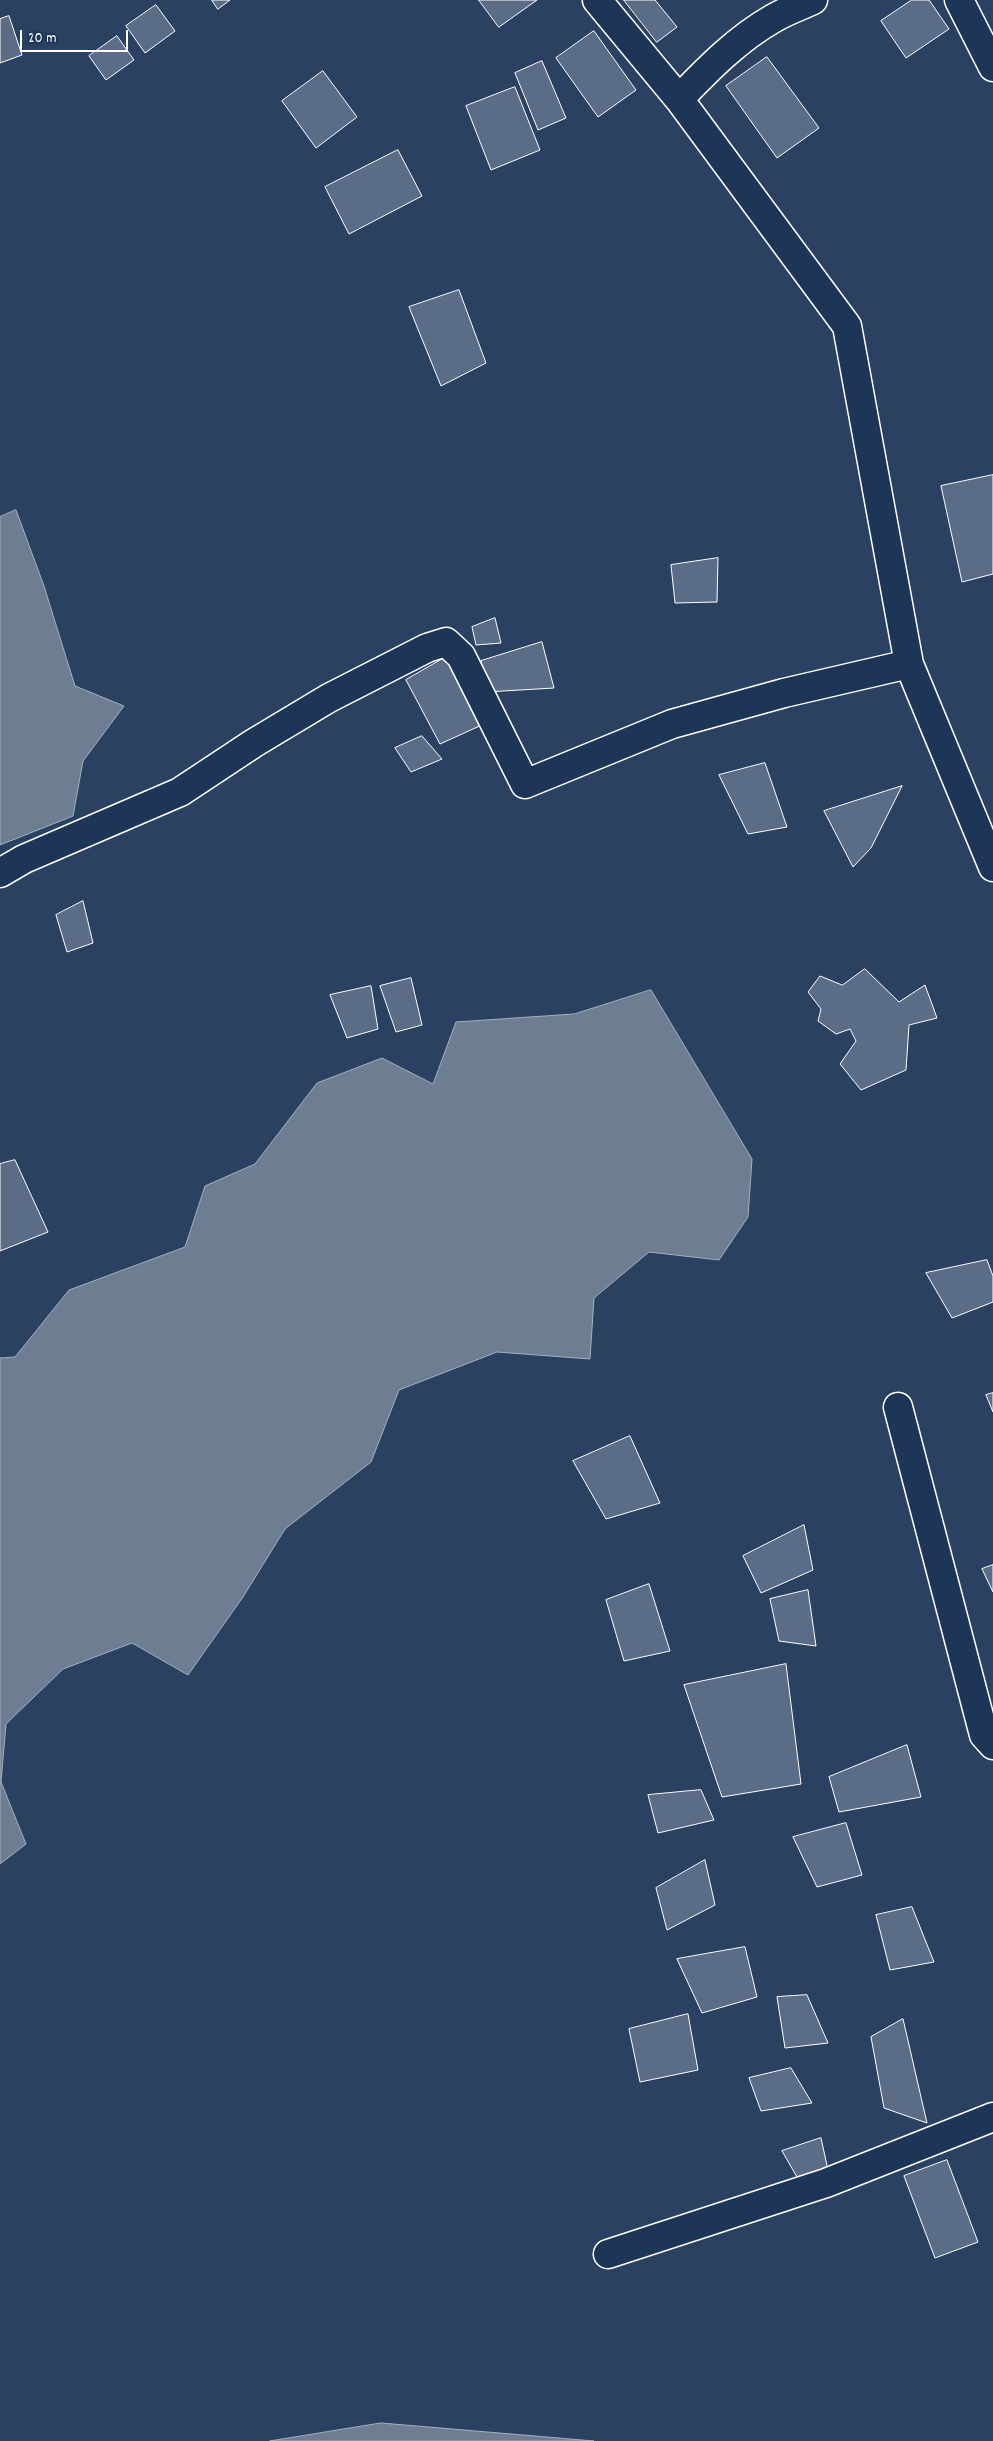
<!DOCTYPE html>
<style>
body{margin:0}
#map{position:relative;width:993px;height:2441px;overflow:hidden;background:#2a4161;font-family:Dekko,sans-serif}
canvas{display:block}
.scale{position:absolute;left:20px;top:30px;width:108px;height:22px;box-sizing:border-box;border:2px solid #fff;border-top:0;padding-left:6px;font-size:15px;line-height:18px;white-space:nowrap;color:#fff;-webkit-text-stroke:4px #1d3557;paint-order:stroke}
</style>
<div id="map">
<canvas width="993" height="2441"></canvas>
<div class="scale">20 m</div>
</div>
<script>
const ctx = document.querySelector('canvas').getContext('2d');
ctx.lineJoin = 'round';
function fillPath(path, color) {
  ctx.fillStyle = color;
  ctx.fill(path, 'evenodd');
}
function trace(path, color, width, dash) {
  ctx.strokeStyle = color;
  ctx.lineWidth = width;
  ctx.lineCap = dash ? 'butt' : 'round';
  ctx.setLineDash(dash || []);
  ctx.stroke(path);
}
const water = new Path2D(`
 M16,510l28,76 31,100 49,20 -41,55 -10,55 -73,29v-328z
 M651,990l101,169 -4,58 -29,43 -70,-8 -55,46 -4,61 -93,-7 -98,38 -28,72 -86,67 -42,68 -55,78 -56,-32 -69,26 -57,55 -5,58 25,62 -26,20v-506l15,-1 54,-67 116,-43 20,-61 50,-22 62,-81 65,-25 51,26 23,-62 118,-8z
 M381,2423l213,18h-324z`);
const building = new Path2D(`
 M212,0h18l-12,9z
 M479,0h58l-38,27z
 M624,0h31l22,27 -20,15z
 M912,0h17l20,29 -43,29 -25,-37z
 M156,5l19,26 -30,22 -19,-27z
 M9,16l13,39 -22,8v-44z
 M594,31l42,59 -38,27 -42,-59z
 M117,36l17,24 -28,20 -17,-24z
 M767,57l52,71 -42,30 -51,-72z
 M542,61l24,57 -28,12 -23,-57z
 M323,71l34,46 -41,31 -34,-47z
 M515,87l25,63 -49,20 -25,-64z
 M398,150l24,46 -73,38 -24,-47z
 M459,290l27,73 -45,23 -32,-79z
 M993,475v99l-31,8 -21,-96z
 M718,558l-1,44 -42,1 -4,-38z
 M495,618l6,25 -25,2 -4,-18z
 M542,642l12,46 -68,4 -5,-31z
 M446,657l38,67 -44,20 -34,-64z
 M422,736l20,23 -31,13 -16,-24z
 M765,763l22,64 -39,7 -29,-59z
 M902,786l-31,62 -18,19 -29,-56z
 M83,901l10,42 -26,9 -11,-37z
 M865,969l34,33 26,-17 12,33 -28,7 -3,45 -45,20 -21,-26 16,-23 -6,-12 -14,5 -18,-13 3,-12 -13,-17 12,-16 22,9z
 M411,978l11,47 -26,7 -16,-46z
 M371,986l7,43 -31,9 -17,-43z
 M15,1160l33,72 -48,19v-87z
 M987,1260l6,16v26l-41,16 -26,-45z
 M993,1393v19l-7,-17z
 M630,1436l30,67 -54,16 -33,-58z
 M804,1525l9,45 -52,23 -18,-37z
 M993,1565v27l-11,-23z
 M649,1584l21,67 -46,10 -18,-61z
 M808,1590l8,56 -37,-5 -9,-42z
 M786,1664l15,120 -79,13 -38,-112z
 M907,1745l14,52 -82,15 -10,-35z
 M701,1790l13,30 -56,13 -10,-38z
 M846,1823l16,52 -45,12 -24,-50z
 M705,1860l10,45 -48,25 -11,-42z
 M912,1907l22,55 -44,8 -14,-55z
 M745,1947l12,50 -55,16 -25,-54z
 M807,1995l21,48 -43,5 -8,-51z
 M688,2014l10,56 -58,12 -11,-53z
 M903,2019l24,104 -43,-15 -13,-71z
 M791,2068l21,35 -51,8 -12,-33z
 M821,2138l7,32 -31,7 -15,-26z
 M947,2160l31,82 -43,16 -31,-82z`);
const street = new Path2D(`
 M597,0l82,99 168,227 62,338 84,203
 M959,0l34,67
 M679,99c29,-30 58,-60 95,-81 12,-7 26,-12 39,-18
 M0,873l24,-14 156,-67 74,-49 75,-45 98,-50 19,-6 15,14 64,128 147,-60 112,-31 125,-29
 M898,1407l86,328 9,10
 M608,2254l218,-71 167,-66`);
fillPath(water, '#6d7d92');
trace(water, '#a7b1be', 1);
fillPath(building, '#5b6c86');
trace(building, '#fff', 1);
trace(street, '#fff', 31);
trace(street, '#1d3557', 28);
</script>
